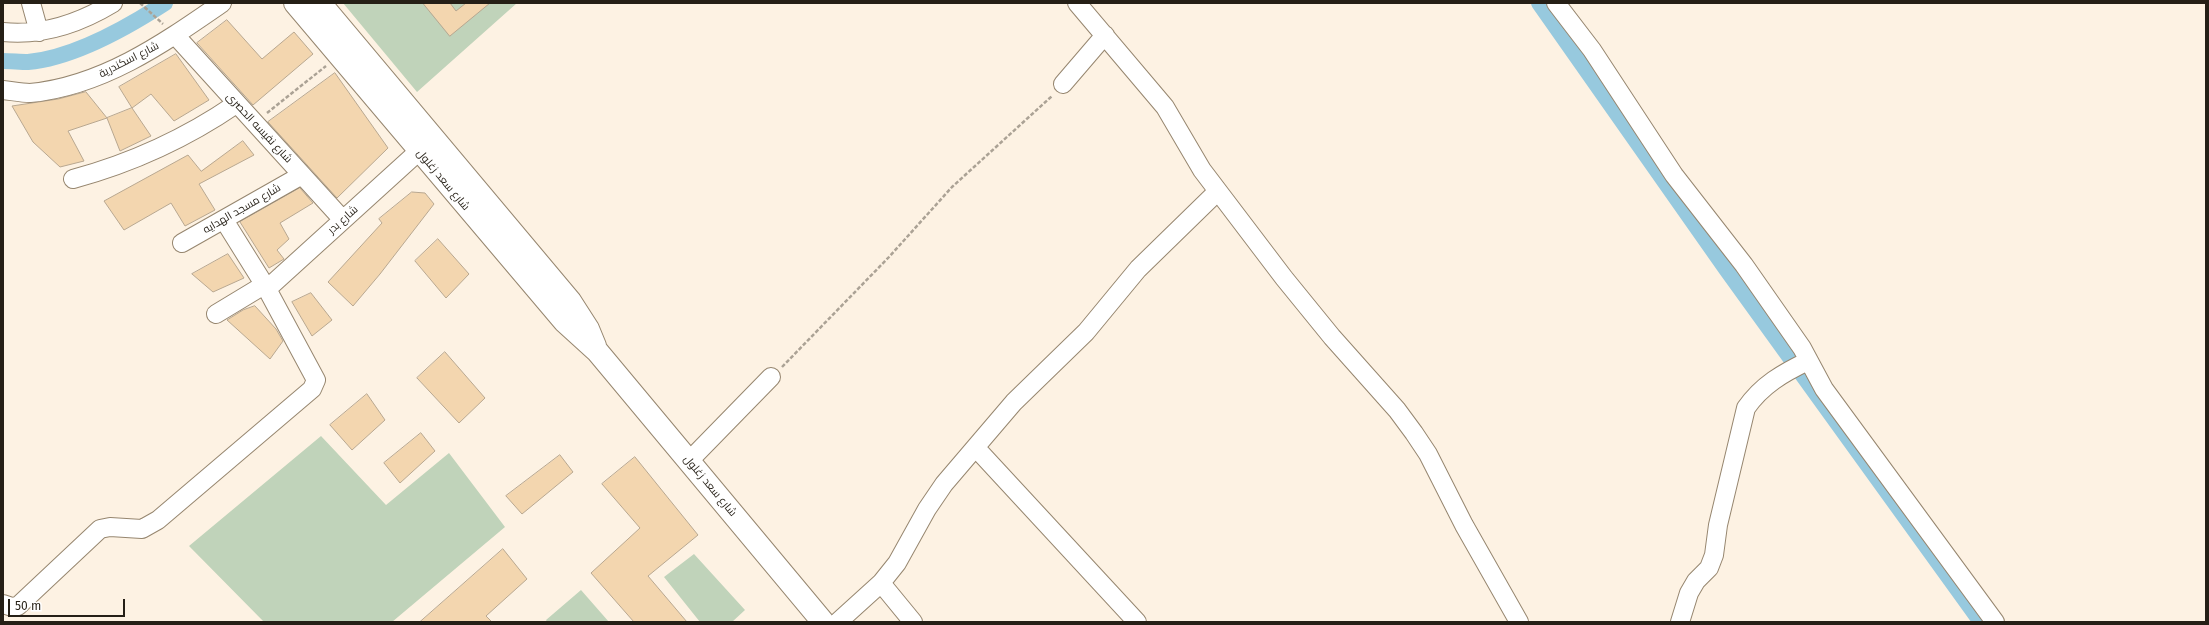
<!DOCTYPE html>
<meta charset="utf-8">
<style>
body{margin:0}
#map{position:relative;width:2209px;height:625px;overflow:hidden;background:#fdf2e3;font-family:"Fira Sans",sans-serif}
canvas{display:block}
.frame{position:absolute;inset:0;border:4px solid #251f16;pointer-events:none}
.scale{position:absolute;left:8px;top:599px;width:117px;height:18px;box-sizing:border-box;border:2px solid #251f16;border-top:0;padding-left:5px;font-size:12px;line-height:14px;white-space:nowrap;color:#251f16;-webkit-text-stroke:3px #fff;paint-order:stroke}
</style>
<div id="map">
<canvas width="2209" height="625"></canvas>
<div class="frame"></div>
<div class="scale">50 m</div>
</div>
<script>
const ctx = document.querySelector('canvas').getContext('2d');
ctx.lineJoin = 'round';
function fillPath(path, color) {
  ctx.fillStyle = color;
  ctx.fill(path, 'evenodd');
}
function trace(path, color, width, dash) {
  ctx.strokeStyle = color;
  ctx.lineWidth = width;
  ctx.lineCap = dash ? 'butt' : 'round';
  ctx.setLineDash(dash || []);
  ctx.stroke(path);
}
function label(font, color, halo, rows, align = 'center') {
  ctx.font = font + ' "Fira Sans",Cairo,sans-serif';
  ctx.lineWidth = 3;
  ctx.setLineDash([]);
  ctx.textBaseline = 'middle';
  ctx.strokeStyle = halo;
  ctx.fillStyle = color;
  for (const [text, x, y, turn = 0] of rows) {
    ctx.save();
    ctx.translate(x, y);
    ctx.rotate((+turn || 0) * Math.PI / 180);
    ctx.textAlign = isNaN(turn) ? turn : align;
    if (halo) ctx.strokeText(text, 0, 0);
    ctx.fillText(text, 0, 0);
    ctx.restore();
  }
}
const green = new Path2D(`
 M343,3h174l-100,89z
 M321,436l65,69 63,-52 56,74 -113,95h-128l-75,-76z
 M694,554l51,56 -13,12h-32l-36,-45z
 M581,590l28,32h-62l-1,-2z`);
const canal = new Path2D(`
 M1539,3l187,266 255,353
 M3,61c8,0 17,1 25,1 45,-4 100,-35 137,-59`);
const building = new Path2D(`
 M423,3h27l6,8 10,-8h24l-40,33z
 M227,20l35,39 32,-27 19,22 -60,51 -56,-62z
 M176,54l33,46 -35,21 -23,-27 -19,14 -13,-21z
 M335,73l53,75 -51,50 -69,-76z
 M86,92l21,26 -39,13 16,30 -24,6 -27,-25 -21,-36 46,-7z
 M132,108l19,28 -31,15 -13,-33z
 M243,141l11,14 -55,29 16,26 -30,16 -14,-23 -47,27 -20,-29 84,-46 13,16z
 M300,188l13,15 -33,20 9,16 -12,11 7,9 -15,9 -29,-46z
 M412,192l13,1 9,11 -54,70 -27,32 -25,-24 54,-59 -3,-4z
 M438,239l31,35 -23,24 -31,-37z
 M228,254l16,24 -31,14 -21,-18z
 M311,293l21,27 -20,16 -20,-34z
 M255,306l21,23 7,12 -13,18 -43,-39 16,-10z
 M445,352l40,46 -26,25 -42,-45z
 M367,394l18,26 -33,30 -22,-25z
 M421,433l14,18 -35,32 -16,-20z
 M560,455l13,17 -51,42 -16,-18z
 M635,457l63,78 -50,41 39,46h-53l-43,-49 49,-45 -38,-44z
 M503,549l24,30 -41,37 6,6h-72z`);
const path = new Path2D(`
 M140,3l23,21
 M267,113l59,-47
 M782,367l107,-110 63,-70 100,-91`);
const minor = new Path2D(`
 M31,3l8,29
 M1077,3l88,104 37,63 82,108 48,59 65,73 17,23 14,21 36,71 55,97
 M1556,3l36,47 82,125 70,90 58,83 22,41 171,233
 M3,32c39,4 77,-9 110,-29
 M175,35l168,185
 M1063,84l42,-49
 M3,90c9,1 19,3 27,3 73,-7 134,-50 192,-90
 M73,179c59,-16 112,-40 163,-75
 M182,243l120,-68
 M267,289l152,-138
 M216,314l48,-29
 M976,448l161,174
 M689,461l82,-84
 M881,583l32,39
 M3,604l9,3 6,-1 82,-77 10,-2 32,2 16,-9 154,-131 4,-9 -49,-91 -43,-69
 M838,622l43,-39 16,-20 30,-54 17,-25 70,-82 72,-70 52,-63 80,-78
 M1680,622l9,-29 7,-12 13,-13 5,-13 4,-30 28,-117c16,-23 37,-35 62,-47`);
const secondary = new Path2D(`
 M295,3l269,318 33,30 226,271
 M320,3l250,298 18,28 7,17`);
const streetNames = [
 ["شارع اسكندرية",129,60,-27],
 ["شارع نفيسه الحصرى",259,128,47],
 ["شارع سعد زغلول",443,180,50],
 ["شارع مسجد الهدايه",242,209,-30],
 ["شارع بدر",343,220,-42],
 ["شارع سعد زغلول",710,486,50]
];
fillPath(green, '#c0d3ba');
trace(canal, '#97c9de', 16);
fillPath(building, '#f3d6af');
trace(building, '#b8a790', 1);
trace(minor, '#96866f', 20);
trace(secondary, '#96866f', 24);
trace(path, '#aba295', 2.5, [4, 2]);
trace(minor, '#fff', 18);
trace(secondary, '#fff', 22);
label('11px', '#251f16', '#fff', streetNames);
</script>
